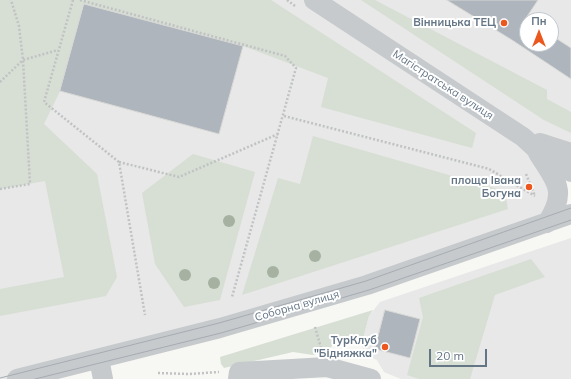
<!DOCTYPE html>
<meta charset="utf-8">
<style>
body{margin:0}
#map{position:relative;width:571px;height:379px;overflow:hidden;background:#f7f7f3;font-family:Mulish,sans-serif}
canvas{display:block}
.north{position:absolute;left:519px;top:12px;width:40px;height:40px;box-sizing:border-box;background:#fff;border:1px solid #c1c8cf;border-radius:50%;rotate:0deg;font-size:11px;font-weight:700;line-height:16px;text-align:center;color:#647586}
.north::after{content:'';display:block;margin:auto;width:14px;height:18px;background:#ec571e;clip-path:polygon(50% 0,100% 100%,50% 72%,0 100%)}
.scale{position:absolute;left:429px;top:349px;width:58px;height:18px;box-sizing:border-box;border:2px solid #647586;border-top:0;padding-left:5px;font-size:12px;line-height:14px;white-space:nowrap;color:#647586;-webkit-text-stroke:3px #fff;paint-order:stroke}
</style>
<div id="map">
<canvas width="571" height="379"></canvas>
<div class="north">Пн</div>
<div class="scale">20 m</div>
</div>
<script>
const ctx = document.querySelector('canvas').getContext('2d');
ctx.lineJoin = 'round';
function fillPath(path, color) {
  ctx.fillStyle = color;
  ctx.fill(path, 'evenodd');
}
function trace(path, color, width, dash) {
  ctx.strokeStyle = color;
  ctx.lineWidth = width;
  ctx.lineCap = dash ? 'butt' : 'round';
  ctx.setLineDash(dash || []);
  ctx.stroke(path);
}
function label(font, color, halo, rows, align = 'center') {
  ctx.font = font + ' Mulish,sans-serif';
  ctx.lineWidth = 4;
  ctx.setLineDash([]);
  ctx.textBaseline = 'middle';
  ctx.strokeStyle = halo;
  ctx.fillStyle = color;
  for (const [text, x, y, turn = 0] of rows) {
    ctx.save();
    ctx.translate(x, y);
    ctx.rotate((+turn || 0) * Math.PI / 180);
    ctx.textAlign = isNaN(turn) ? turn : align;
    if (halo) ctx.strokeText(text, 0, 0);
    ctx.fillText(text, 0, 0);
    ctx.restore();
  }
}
const built = new Path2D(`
 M0,0h314l209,137 35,48 -11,38 -531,156h-16z
 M317,0h254v158zM527,20h24v24h-24z
 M571,238v141h-170l-17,-7 -7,-12 -13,-6 -2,-11 7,-27 11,-14z`);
const green = new Path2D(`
 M0,0h271l205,133 -4,15 -151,-41 7,-29 -85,-32 -159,-42 -24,87 -16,33 53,50 20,103 -11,19 -106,20v-27l64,-12 -19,-96 -45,8z
 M361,0h14l172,90v9l24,13v21l-27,-13z
 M313,136l195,56 -2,6 2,11 -266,86 36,-117 22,6z
 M193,154l62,18 -35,128 -36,7 -29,-43 -13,-71z
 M531,259l14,18 -50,18 -25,84h-51l-12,-4 16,-58 -4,-19z
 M373,310l-4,6 -7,27 -14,-5 -12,3 -8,10 -15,4 -20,-3 -69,16 -3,-4 -1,-7z`);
const building = new Path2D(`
 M447,0h91l-12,18 3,2h-2v24h24v-9l20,13v31l-59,-39z
 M84,4l159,42 -24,88 -159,-43z
 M385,310l35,9 -10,39 -35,-9z`);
const path = new Path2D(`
 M73,0l-29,102 75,60 26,153
 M80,0l205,56 11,12 -64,229
 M287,0l8,6
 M0,82l23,-22 35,-10
 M284,116l205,53 46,27
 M119,162l60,15 99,-43
 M526,174l9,22
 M0,189l30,-5 -7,-124 -4,-34 -8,-26
 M315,327l6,21
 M158,373l31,1 30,-2`);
const minor = new Path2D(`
 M314,0l209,137 12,11 36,24
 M540,143l31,10
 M538,153c18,29 30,37 9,70
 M99,359l4,20
 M17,379l203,-51 147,-43 204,-71
 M238,379l1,-7 88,-5 44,12`);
const tram = new Path2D(`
 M0,378l219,-55 147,-42 205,-73
 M35,379l186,-46 148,-43 202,-70`);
const trees = [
 [229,221],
 [315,256],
 [273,272],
 [185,275],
 [214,283]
];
const markers = [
 [504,23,4,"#ec571e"],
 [529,187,4,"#ec571e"],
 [385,347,4,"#ec571e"]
];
const poiNames = [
 ["Вінницька ТЕЦ",496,23],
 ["площа Івана",521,181],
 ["Богуна",521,194],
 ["ТурКлуб",377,341],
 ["\"Бідняжка\"",377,354]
];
const streetNames = [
 ["Магістратська вулиця",443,85,33],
 ["Соборна вулиця",297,306,-16]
];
fillPath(built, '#e7e8e7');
fillPath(green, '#d7dfd4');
fillPath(building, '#aeb5bc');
trace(building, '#d8d8d6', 1);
trace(path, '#c0c2c4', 2.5, [2, 2]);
trace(minor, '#c6cacd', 20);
trace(tram, '#a6acb2', 1);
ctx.fillStyle = '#a6b1a2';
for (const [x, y] of trees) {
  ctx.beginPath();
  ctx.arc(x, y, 6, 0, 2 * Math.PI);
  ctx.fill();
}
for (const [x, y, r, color] of markers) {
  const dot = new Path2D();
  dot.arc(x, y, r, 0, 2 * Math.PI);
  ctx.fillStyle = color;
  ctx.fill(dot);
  trace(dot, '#fff', 1.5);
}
label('bold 11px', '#647586', '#fff', poiNames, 'right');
label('11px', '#647586', '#fff', streetNames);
</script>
